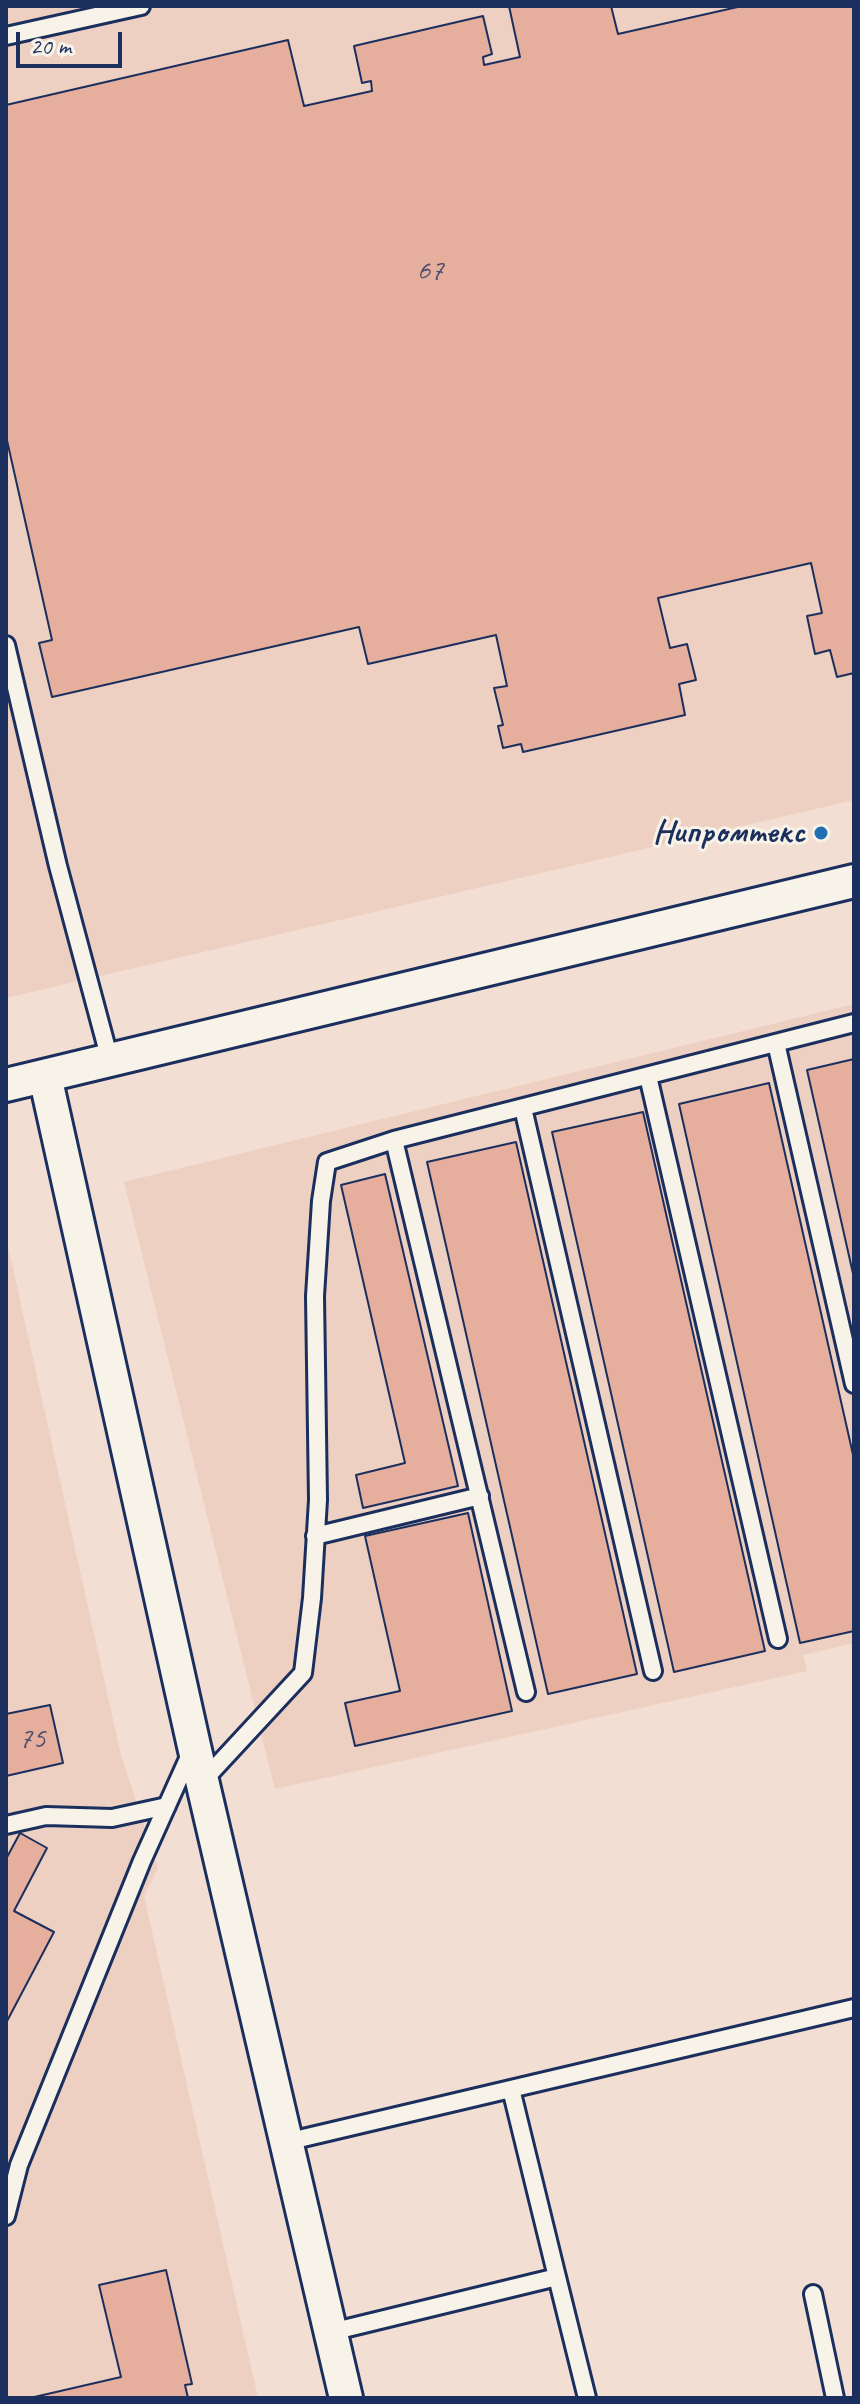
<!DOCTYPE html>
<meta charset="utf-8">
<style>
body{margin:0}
#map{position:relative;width:860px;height:2404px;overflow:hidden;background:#f2ded2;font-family:Caveat,sans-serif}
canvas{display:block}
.frame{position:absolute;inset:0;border:8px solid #1b2f5e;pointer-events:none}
.scale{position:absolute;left:16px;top:32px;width:106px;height:36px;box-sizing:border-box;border:4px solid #1b2f5e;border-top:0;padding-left:10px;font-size:24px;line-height:28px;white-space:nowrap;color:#1b2f5e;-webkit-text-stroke:6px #f7f3e8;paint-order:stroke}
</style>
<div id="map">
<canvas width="860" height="2404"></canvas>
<div class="frame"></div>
<div class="scale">20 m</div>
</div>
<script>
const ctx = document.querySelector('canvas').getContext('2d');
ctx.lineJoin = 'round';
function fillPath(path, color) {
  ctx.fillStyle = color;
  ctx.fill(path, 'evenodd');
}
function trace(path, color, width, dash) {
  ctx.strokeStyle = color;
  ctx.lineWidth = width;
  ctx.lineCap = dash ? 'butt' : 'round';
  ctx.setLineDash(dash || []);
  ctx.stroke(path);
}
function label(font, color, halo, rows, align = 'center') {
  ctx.font = font + ' Caveat,sans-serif';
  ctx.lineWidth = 6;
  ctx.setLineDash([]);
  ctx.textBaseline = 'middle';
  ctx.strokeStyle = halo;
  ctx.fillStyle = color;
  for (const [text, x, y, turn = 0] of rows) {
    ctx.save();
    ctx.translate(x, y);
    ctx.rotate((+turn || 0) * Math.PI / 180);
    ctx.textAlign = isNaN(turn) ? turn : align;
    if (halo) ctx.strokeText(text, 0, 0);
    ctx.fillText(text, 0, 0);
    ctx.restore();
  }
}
const built = new Path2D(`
 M6,6h848v794l-848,198z
 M854,1004v639l-51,12 4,16 -532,118 -151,-607z
 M6,1237l115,518 37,113 -14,28 114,502h-252z`);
const building = new Path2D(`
 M509,6h102l7,28 124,-28h112v667l-17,4 -7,-27 -15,4 -8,-38 15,-3 -11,-50 -153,35 12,50 17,-4 9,36 -17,4 6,31 -162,37 -2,-8 -18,4 -5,-22 5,-1 -9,-37 13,-2 -11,-51 -128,29 -9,-37 -307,70 -13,-54 13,-3 -46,-204v-331l282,-65 16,66 68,-15 -1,-10 -9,2 -8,-37 129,-30 9,38 -9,3 1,8 36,-8z
 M854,1059v219l-47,-208z
 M769,1083l85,376v172l-54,12 -121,-539z
 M643,1112l122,539 -91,21 -122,-540z
 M516,1142l121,532 -89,20 -121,-532z
 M385,1174l73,312 -95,22 -7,-33 49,-12 -64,-278z
 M468,1513l44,198 -157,35 -10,-43 55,-12 -35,-155z
 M50,1705l13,58 -57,13v-62z
 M20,1833l27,15 -33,63 40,21 -48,91v-164z
 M166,2270l26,114 -7,1 3,13h-158l91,-21 -22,-92z`);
const service = new Path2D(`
 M6,36l135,-30
 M6,645l52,221 52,194
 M776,1043l78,341
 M648,1076l130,563
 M523,1108l130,563
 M394,1140l132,552
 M315,1536l165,-40
 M202,1782l101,-109 9,-75 6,-98 -3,-204 6,-95 6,-39 67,-22 460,-117
 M6,1825l40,-9 66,2 55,-12
 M511,2089l46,188
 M286,2142l568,-134
 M6,2216l13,-51 123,-304 50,-111
 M813,2294l22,104
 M331,2332l226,-55 30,121`);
const minor = new Path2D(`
 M45,1076l149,670 152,652
 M6,1085l848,-204`);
const markers = [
 [821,833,8,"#1f6fb2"]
];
const numberNames = [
 ["67",430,271],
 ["75",32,1739]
];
const poiNames = [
 ["Нипромтекс",805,833]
];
fillPath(built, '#eed0c2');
fillPath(building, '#e6ae9d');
trace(building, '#1b2f5e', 2);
trace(service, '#1b2f5e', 22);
trace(minor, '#1b2f5e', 38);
trace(service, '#f7f3e8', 16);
trace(minor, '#f7f3e8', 32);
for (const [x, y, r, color] of markers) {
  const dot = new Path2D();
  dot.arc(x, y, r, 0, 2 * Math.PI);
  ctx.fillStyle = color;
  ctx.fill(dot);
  trace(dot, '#f7f3e8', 3);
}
label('30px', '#4e4f6e', null, numberNames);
label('bold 34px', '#1b2f5e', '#f7f3e8', poiNames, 'right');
</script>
